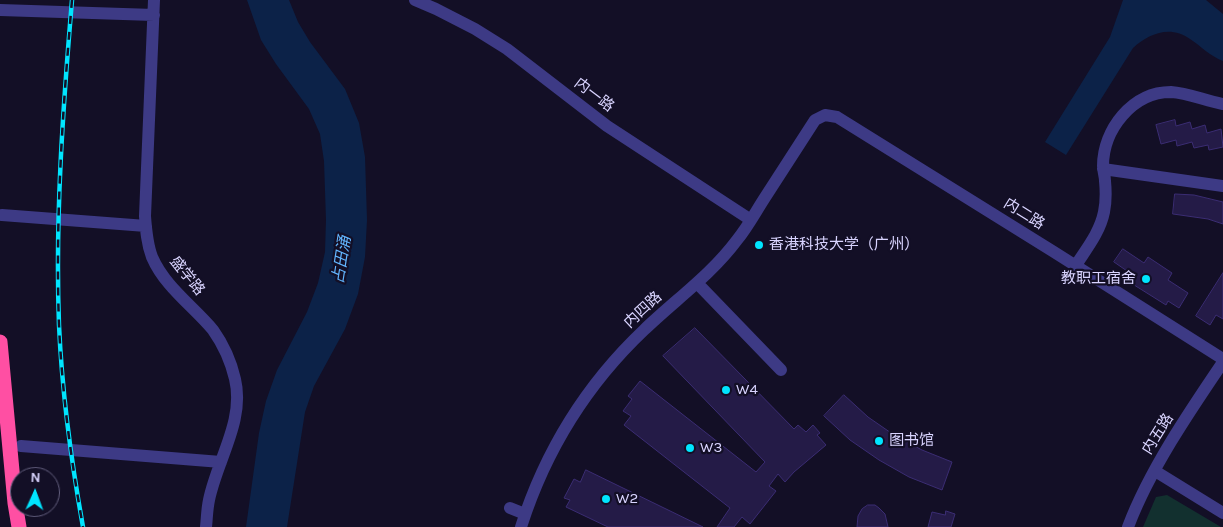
<!DOCTYPE html>
<meta charset="utf-8">
<style>
body{margin:0}
#map{position:relative;width:1223px;height:527px;overflow:hidden;background:#130f26;font-family:Karla,sans-serif}
canvas{display:block}
.north{position:absolute;left:10px;top:467px;width:50px;height:50px;box-sizing:border-box;background:#130f26;border:1px solid #625e7d;border-radius:50%;rotate:2deg;font-size:14px;font-weight:700;line-height:20px;text-align:center;color:#d9d4ff}
.north::after{content:'';display:block;margin:auto;width:18px;height:22px;background:#00e5ff;clip-path:polygon(50% 0,100% 100%,50% 72%,0 100%)}
</style>
<div id="map">
<canvas width="1223" height="527"></canvas>
<div class="north">N</div>
</div>
<script>
const ctx = document.querySelector('canvas').getContext('2d');
ctx.lineJoin = 'round';
function fillPath(path, color) {
  ctx.fillStyle = color;
  ctx.fill(path, 'evenodd');
}
function trace(path, color, width, dash) {
  ctx.strokeStyle = color;
  ctx.lineWidth = width;
  ctx.lineCap = dash ? 'butt' : 'round';
  ctx.setLineDash(dash || []);
  ctx.stroke(path);
}
function label(font, color, halo, rows, align = 'center') {
  ctx.font = font + ' Karla,"Noto Sans SC",sans-serif';
  ctx.lineWidth = 4.5;
  ctx.setLineDash([]);
  ctx.textBaseline = 'middle';
  ctx.strokeStyle = halo;
  ctx.fillStyle = color;
  for (const [text, x, y, turn = 0] of rows) {
    ctx.save();
    ctx.translate(x, y);
    ctx.rotate((+turn || 0) * Math.PI / 180);
    ctx.textAlign = isNaN(turn) ? turn : align;
    if (halo) ctx.strokeText(text, 0, 0);
    ctx.fillText(text, 0, 0);
    ctx.restore();
  }
}
const green = new Path2D(`
 M1167,495l54,32h-78l13,-30z`);
const water = new Path2D(`
 M247,0h42l9,22 12,20 35,47 14,34 6,34 2,63 -2,37 -7,37 -13,35 -31,57 -9,26 -18,115h-41l13,-94 7,-32 11,-31 30,-58 11,-29 7,-31 1,-32 -2,-59 -4,-27 -11,-25 -33,-45 -15,-24z
 M1123,0h83l17,14v47c-13,-5 -21,-14 -33,-22 -19,-14 -41,-6 -57,9l-67,107 -21,-13 65,-105z`);
const building = new Path2D(`
 M1175,120l1,6 14,-4 2,7 13,-4 2,8 14,-4 2,18 -14,3 -1,-5 -14,3 -2,-6 -15,4 -1,-6 -15,4 -5,-19z
 M1175,194l19,1 29,7v22l-15,-5 -35,-5z
 M1123,249l21,14 4,-6 24,16 -4,7 20,13 -9,15 -11,-7 -2,4 -43,-27 4,-7 -13,-9z
 M1223,273v46l-7,-4 -6,10 -14,-9z
 M695,328l99,101 4,-4 8,7 7,-7 7,8 -3,2 9,10 -32,27 -9,10 -7,-8 -9,12 7,5 -26,33 -8,-7 -8,10h-17l13,-19 -106,-83 7,-9 -8,-5 9,-12 -4,-3 12,-15 116,91 9,-10 -102,-106z
 M844,395l24,22 26,18 28,15 30,12 -10,28 -33,-13 -30,-17 -29,-20 -26,-24z
 M586,470l117,57h-95l-42,-20 4,-7 -6,-2 10,-19 6,3z
 M868,505h7l4,3 6,6 3,13h-31l1,-11 4,-7z
 M946,511l9,3 -4,13h-23l4,-15 13,3z`);
const minor = new Path2D(`
 M154,0l-9,216c1,14 2,28 7,41 13,30 41,49 61,73 10,14 18,32 22,49 10,42 -18,81 -26,121 -2,9 -2,18 -3,27
 M415,0l21,9 39,20 32,20 100,77 144,94
 M0,10l154,5
 M1103,169l120,17
 M2,215l144,11
 M1076,265c11,-17 24,-33 28,-53 2,-10 2,-21 1,-31 0,-5 -2,-10 -2,-15 0,-36 29,-74 68,-74 17,1 35,9 52,12
 M697,283l84,87
 M21,446l200,16
 M1155,471l68,42
 M510,508l15,6
 M521,527c24,-75 66,-143 123,-197 31,-30 67,-55 93,-90 10,-12 18,-27 27,-41 17,-26 34,-53 51,-79l10,-5 12,2 217,135 169,107
 M1128,527c21,-56 61,-115 95,-165`);
const highway = new Path2D(`
 M0,342l15,161 4,24`);
const rail = new Path2D(`
 M72,0c-9,107 -17,217 -13,325 3,68 12,135 24,202`);
const markers = [
 [759,245,5,"#00e5ff"],
 [1146,279,5,"#00e5ff"],
 [726,390,5,"#00e5ff"],
 [879,441,5,"#00e5ff"],
 [690,448,5,"#00e5ff"],
 [606,499,5,"#00e5ff"]
];
const streetNames = [
 ["内一路",594,95,37],
 ["内二路",1024,214,32],
 ["盛学路",187,276,51],
 ["内四路",643,310,-43],
 ["内五路",1158,434,-58]
];
const poiNames = [
 ["香港科技大学（广州）",769,245],
 ["教职工宿舍",1136,279,"right"],
 ["W4",736,390],
 ["图书馆",889,441],
 ["W3",700,448],
 ["W2",616,499]
];
const waterNames = [
 ["占田涌",342,260,-81]
];
fillPath(green, '#12302f');
fillPath(water, '#0c2248');
fillPath(building, '#241b47');
trace(building, '#3b2d73', 1);
trace(minor, '#3d3a85', 12);
trace(highway, '#ff4fa3', 15);
trace(rail, '#00e5ff', 4.5);
trace(rail, '#130f26', 2.5, [8]);
for (const [x, y, r, color] of markers) {
  const dot = new Path2D();
  dot.arc(x, y, r, 0, 2 * Math.PI);
  ctx.fillStyle = color;
  ctx.fill(dot);
  trace(dot, '#130f26', 2);
}
label('15px', '#d9d4ff', '#130f26', streetNames);
label('15px', '#d9d4ff', '#130f26', poiNames, 'left');
label('italic 16px', '#62b6ff', '#130f26', waterNames);
</script>
